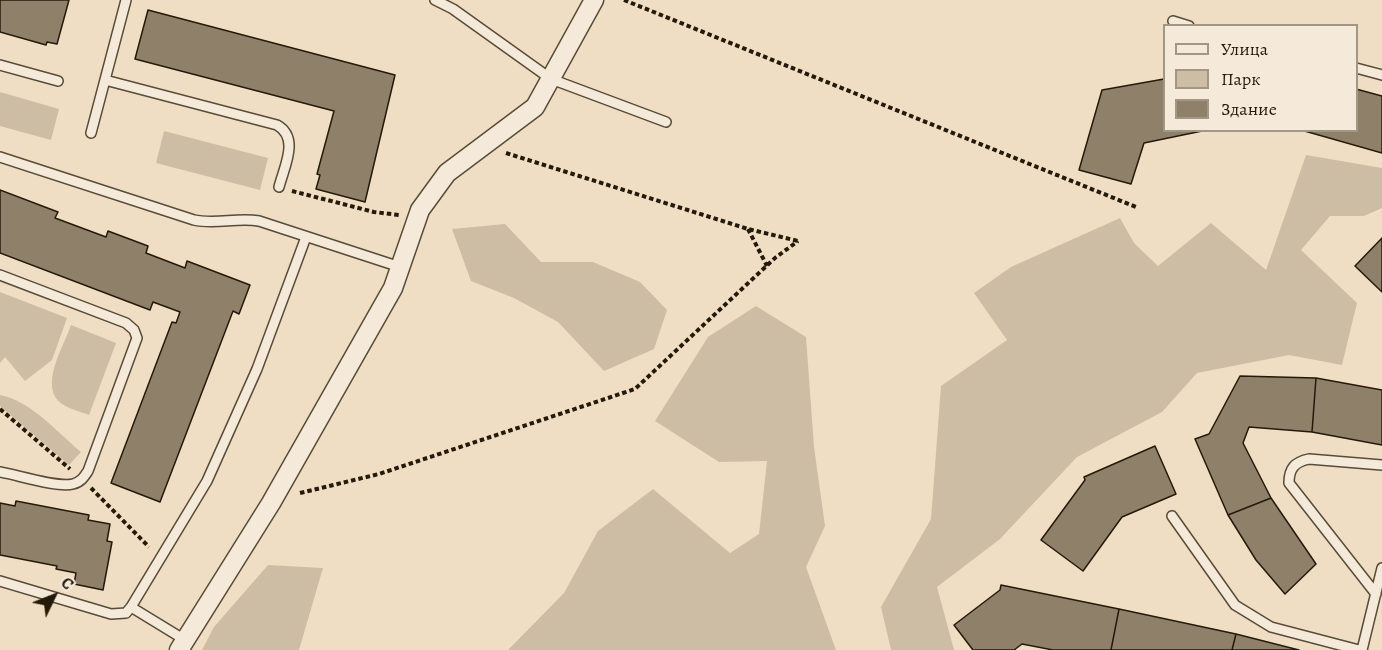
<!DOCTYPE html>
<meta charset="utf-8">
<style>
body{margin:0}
#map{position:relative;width:1382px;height:650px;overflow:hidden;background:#f0dec4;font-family:Alegreya,serif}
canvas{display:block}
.legend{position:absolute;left:1163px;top:24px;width:195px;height:108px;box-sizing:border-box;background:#f5ead9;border:2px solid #a29785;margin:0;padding:8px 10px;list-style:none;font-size:18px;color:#251a08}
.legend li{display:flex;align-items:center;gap:12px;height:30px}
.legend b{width:30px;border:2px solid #a29785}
.north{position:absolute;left:24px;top:566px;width:60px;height:60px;-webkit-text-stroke:4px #f5ead9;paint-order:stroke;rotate:47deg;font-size:16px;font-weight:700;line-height:24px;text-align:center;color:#251a08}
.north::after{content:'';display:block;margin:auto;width:21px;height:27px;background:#251a08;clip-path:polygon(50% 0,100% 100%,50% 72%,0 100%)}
</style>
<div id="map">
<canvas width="1382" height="650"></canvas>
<ul class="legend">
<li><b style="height:8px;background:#f5ead9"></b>Улица</li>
<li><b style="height:16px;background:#cdbda4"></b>Парк</li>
<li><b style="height:16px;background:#8f806a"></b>Здание</li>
</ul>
<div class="north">С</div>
</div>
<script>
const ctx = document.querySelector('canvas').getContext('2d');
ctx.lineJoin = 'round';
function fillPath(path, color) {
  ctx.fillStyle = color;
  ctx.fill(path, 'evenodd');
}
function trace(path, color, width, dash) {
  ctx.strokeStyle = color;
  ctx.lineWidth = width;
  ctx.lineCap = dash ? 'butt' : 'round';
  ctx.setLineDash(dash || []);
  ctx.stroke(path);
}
const green = new Path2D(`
 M0,92l59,17 -8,31 -51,-14z
 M164,131l104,27 -8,32 -104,-27z
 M1306,155l76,13v40l-18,8h-34l-29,34 56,53 -15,62 -53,-10 -92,18 -35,39 -85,45 -77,82 -63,48 17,63h-63l-10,-43 50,-88 10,-133 66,-46 -33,-47 37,-26 109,-49 14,25 24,23 53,-43 55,47z
 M505,224l36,38h52l47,20 27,28 -13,39 -50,22 -46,-49 -44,-24 -43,-17 -19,-52z
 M0,292l67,26 -15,42 -27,21 -20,-24 -5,6z
 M756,306l50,31 8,110 11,79 -19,41 30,83h-328l56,-57 34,-62 55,-42 77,64 29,-19 8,-73 -48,1 -64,-41 53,-84z
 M71,325l45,18 -27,72c-8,-3 -19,-6 -27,-11 -24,-17 2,-58 9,-79z
 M0,395c31,6 57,37 81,57l-12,13 -69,-59z
 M268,565l55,3 -24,82h-97l12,-23z`);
const building = new Path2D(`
 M0,0h69l-12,44 -10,-2 -1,3 -46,-13z
 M148,10l247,65 -30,127 -49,-13 4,-14 -3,-1 17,-63 -199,-52z
 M1164,79v51h43l-63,13 -13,41 -52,-14 23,-80z
 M1356,89l26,7v57l-81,-23h55z
 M0,190l58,22 -3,6 51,19 2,-6 40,15 -2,7 39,15 2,-7 63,24 -11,29 -6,-3 -73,191 -49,-19 61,-161 4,1 4,-11 -27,-10 -3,8 -150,-57z
 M1382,238v54l-27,-26z
 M1240,376l76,2 -4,54 -63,-5 -6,16 28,55 -43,17 -33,-76 14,-5z
 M1316,378l66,12v55l-70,-13z
 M1155,446l21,48 -54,23 -39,54 -42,-31 44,-60 -1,-3z
 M1271,498l45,66 -31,30 -29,-34 -28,-45z
 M16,501l73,14 -1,5 22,4 -3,17 5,1 -9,48 -29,-6 2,-11 -20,-4 1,-3 -57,-11v-52l15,3z
 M1001,585l118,24 -8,41h-58l-31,-6 -8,6h-41l-19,-25 46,-35z
 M1119,609l117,25 -4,16h-121z
 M1236,634l63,16h-67z`);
const path = new Path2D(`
 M624,0l512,207
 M506,153l242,76 50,12
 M292,191l82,21 25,3
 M748,229l19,37
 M0,409l70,60
 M91,488l58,59
 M300,493l79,-19 256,-85 140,-131 23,-17`);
const service = new Path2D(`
 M435,0l18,9 98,70 115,43
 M1173,21l16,5
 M0,65l58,16
 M1356,68l26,7
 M105,80l172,45c23,13 7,42 2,62
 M91,133l35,-133
 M0,157l194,63c22,5 43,-3 65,1l141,46
 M0,275l126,48 8,7 3,8 -49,133c-4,6 -7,11 -15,13 -16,4 -55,-9 -73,-12
 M1172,516l63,89 36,22 88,23
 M0,581l111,33 15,-1 5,-6 76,-126 50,-112 49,-132
 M1376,594l-87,-111c0,-15 6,-21 20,-24l73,6
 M131,607l54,33
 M1362,650l20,-82`);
const minor = new Path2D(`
 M179,650l92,-147 122,-215 27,-78 27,-37 88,-66 59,-107`);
fillPath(green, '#cdbda4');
fillPath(building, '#8f806a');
trace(building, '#251a08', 1.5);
trace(service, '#584b37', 12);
trace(minor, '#584b37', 21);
trace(path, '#251a08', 4, [4.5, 3]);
trace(service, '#f5ead9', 9);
trace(minor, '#f5ead9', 18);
</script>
